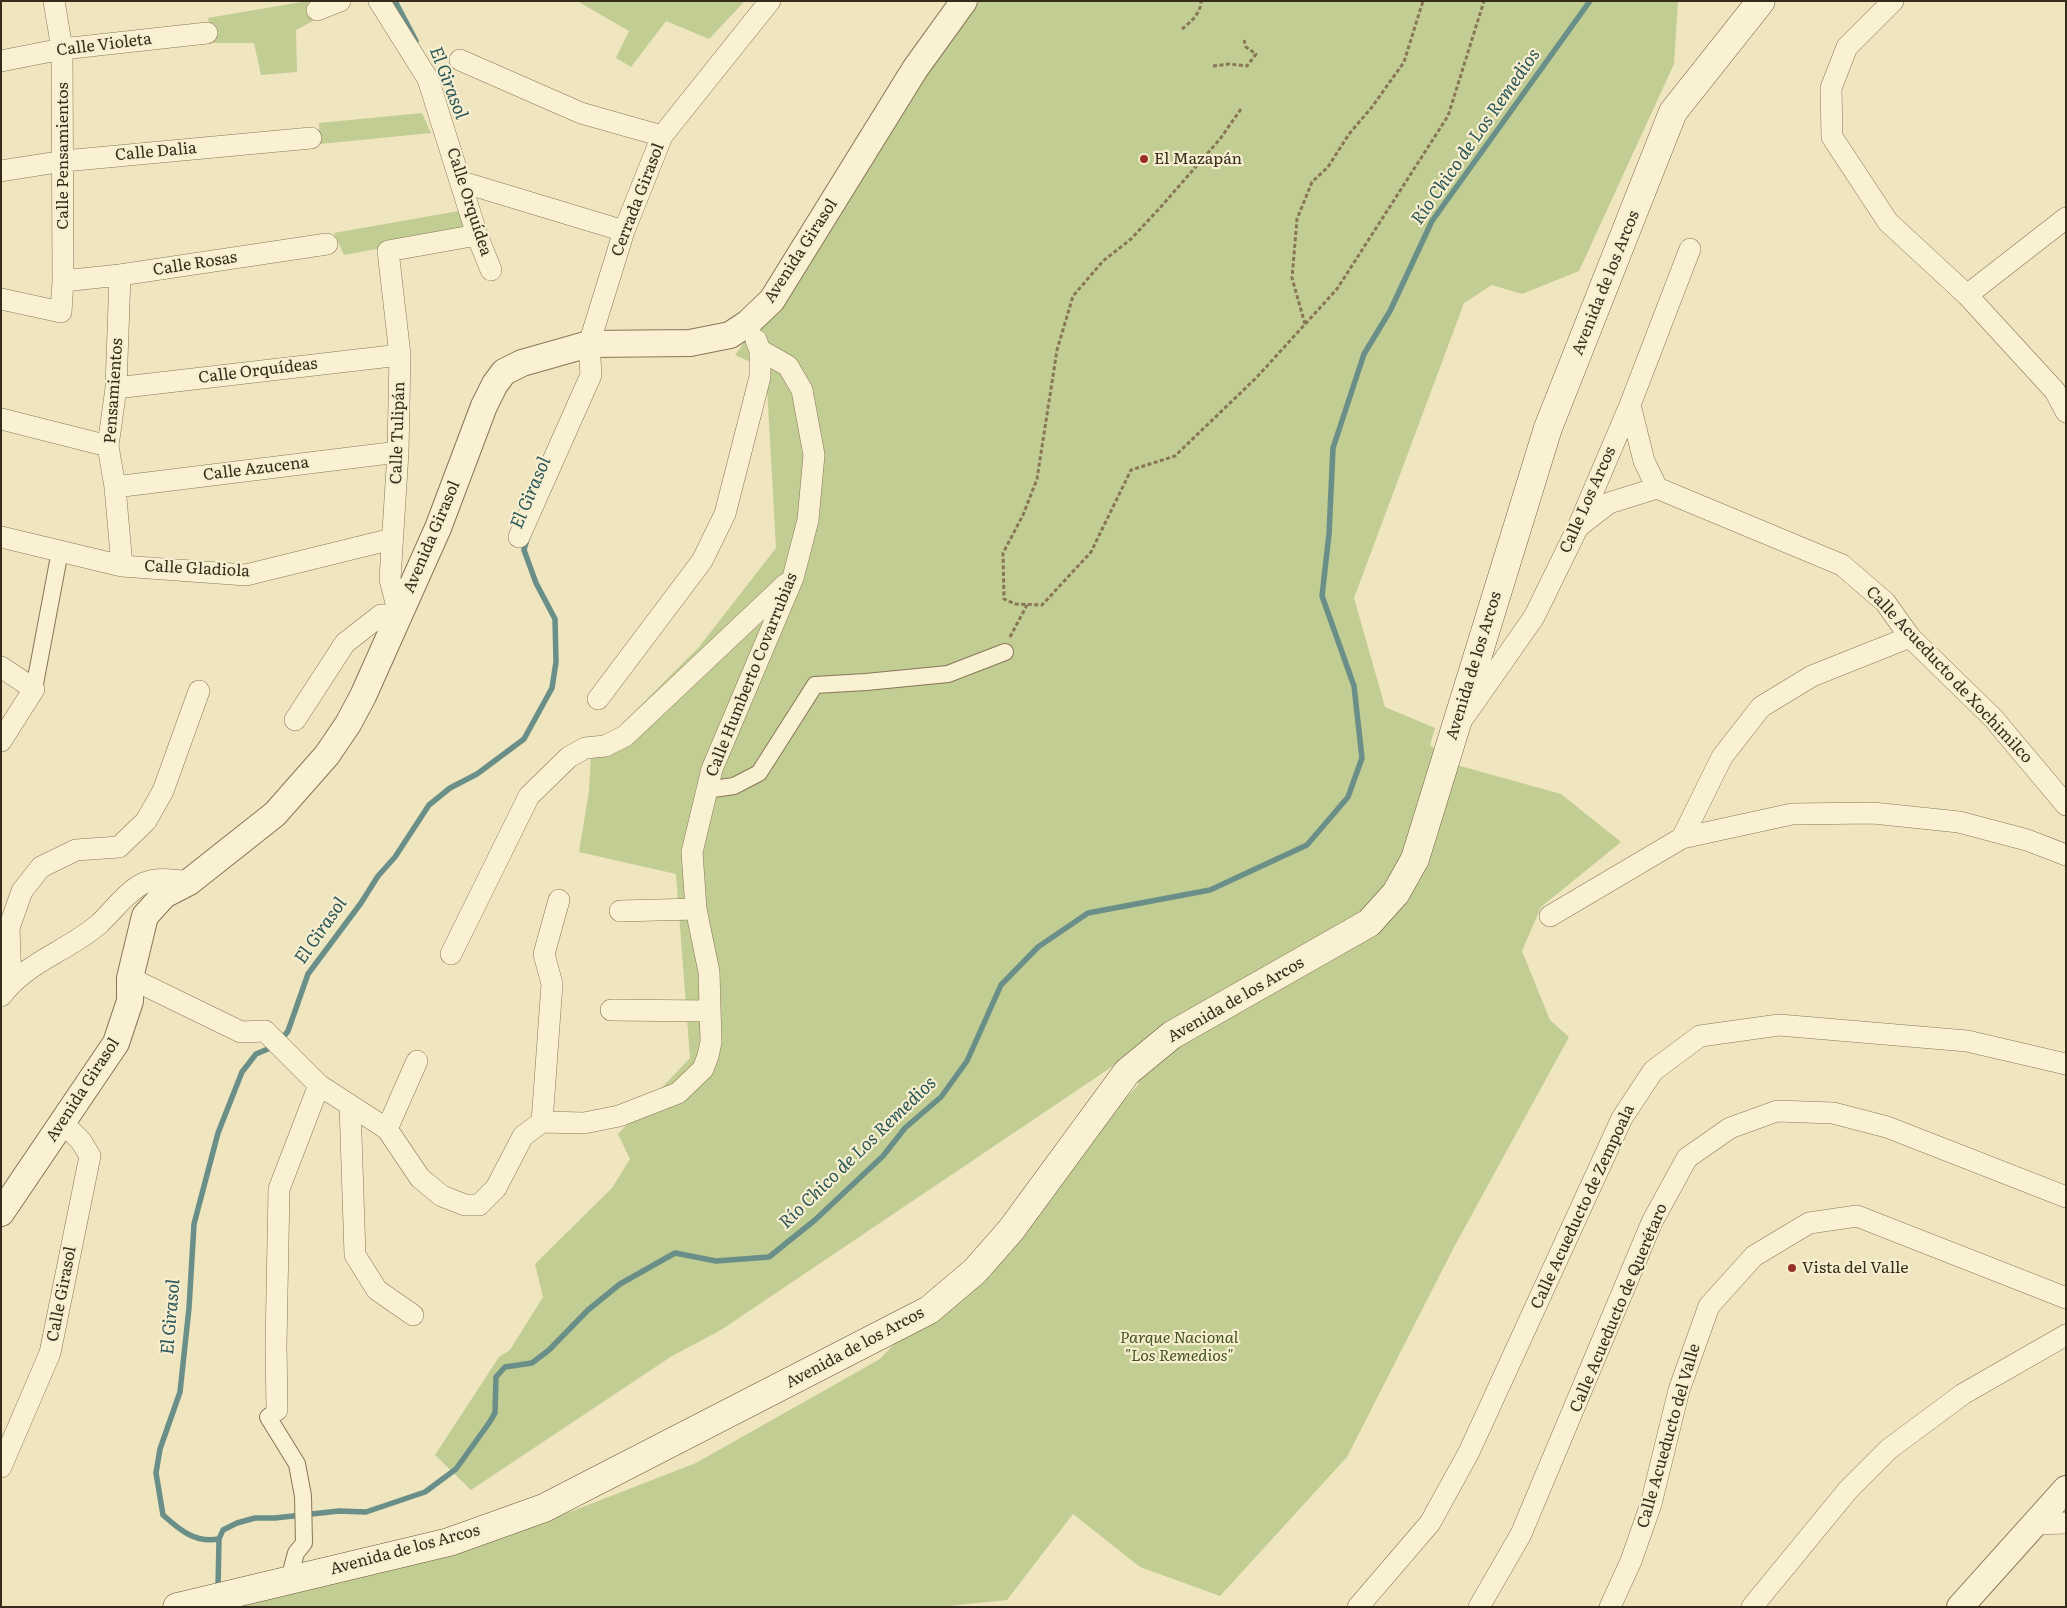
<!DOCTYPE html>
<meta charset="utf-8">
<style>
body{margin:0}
#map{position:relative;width:2067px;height:1608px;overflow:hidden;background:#efe5bf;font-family:Literata,serif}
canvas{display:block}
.frame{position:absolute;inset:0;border:2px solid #372c1c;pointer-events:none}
</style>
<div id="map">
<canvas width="2067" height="1608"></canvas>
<div class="frame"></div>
</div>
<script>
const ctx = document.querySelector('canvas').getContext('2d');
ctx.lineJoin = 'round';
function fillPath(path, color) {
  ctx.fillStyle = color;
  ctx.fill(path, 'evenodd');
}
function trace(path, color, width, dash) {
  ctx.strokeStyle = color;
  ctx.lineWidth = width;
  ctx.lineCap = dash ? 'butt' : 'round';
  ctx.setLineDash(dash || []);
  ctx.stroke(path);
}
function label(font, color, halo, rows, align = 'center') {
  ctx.font = font + ' Literata,serif';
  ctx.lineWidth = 4.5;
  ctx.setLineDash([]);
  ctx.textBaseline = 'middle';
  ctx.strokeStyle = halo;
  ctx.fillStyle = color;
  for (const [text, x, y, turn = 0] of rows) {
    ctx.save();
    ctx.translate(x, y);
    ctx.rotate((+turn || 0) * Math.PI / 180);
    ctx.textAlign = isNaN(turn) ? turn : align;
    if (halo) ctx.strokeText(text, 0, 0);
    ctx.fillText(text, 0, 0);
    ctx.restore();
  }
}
const green = new Path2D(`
 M307,1l8,19 -19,10 1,42 -36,3 -7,-32h-40l-6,-25z
 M577,1h168l-36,38 -43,-18 -35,46 -15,-9 13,-27z
 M976,1h702l-4,63 -95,207 -57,23 -30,-9 -28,18 -110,295 31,109 50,21 -5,17 23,19 108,30 60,48 -80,65 -19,44 28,69 19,17 -116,212 -106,208 -127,139 -80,-29 -67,-53 -66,86 -69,7h-711l276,-69 193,-75 184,-104 259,-275 -20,-22 -398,268 -49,26 -201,134 -36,-35 64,-98 11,-7 33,-53 -8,-33 77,-76 18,-29 -12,-25 72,-76 -14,-184 -97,-22 10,-61 2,-36 108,-108 77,-99 -10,-179 -31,-14 57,-79z
 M422,113l9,20 -111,11 -1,-21z
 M459,211l7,21 -122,23 -10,-22z`);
const stream = new Path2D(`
 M395,1l21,40
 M281,1040l7,-9 20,-57 53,-71 17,-27 17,-19 34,-52 21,-17 27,-14 47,-35 28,-51 4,-26 -1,-43 -19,-36 -12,-33 3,-11
 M219,1539c-24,4 -38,-8 -56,-24l-7,-42 4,-24 20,-57 9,-84 5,-84 24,-91 24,-61 14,-18 19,-8
 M218,1589l1,-50 4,-9 14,-7 18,-5h20l64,-7 27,1 59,-20 31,-23 33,-46 6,-10 1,-36 9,-10 27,-4 17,-13 39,-40 32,-26 55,-31 41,8 53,-4 46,-37 68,-64 22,-28 36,-31 26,-36 34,-76 37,-38 50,-34 122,-23 97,-45 41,-48 14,-39 -8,-72 -32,-90 7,-62 4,-86 31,-94 26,-43 42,-90 158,-220`);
const path = new Path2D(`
 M1182,29c9,-7 19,-16 19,-28
 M1213,66l16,-2 18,2 9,-12 -10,-7 -2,-7
 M1241,109l-21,30 -61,70 -28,30 -28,22 -30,35 -16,54 -20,129 -14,36 -20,38 1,46 11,5 27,1 49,-53 40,-82 44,-14 82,-79 80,-88 111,-173 36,-115
 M1305,324l-13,-46 5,-59 15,-37 16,-15 21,-33 23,-27 32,-45 19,-61
 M1010,637l17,-32`);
const pedestrian = new Path2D(`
 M34,689l26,-138
 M706,790l28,-4 25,-13 56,-88 51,-3 82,-8 57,-22
 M277,1410l-9,7 29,47 6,32 1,47 -8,10 -7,26`);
const minor = new Path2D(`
 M379,1l49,78 49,156 14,35
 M1893,1l-46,46 -16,41 1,49 56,85 79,73 88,96 11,21
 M317,10l23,-9
 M460,60l121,53 81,23
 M1,61l61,-12 145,-16
 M1,171l63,-10 247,-23
 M462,182l162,49
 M120,275l-4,113 -8,58 7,41 7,79
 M63,281l57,-6 207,-31
 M1967,295l99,-77
 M1,299l60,13 2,-31 -1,-232 -8,-48
 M116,388l284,-33
 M1630,405l14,56 13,27
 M1,419l107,27
 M115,487l283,-35
 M1578,527l31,-24 48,-15 185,77 43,37 25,35 83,81 73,87
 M1,537l121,29 124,9 146,-36
 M519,537l72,-162 -2,-31 35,-113 38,-95 108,-135
 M1,667l33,22 -33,52
 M598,699l104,-138 23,-47 35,-137v-27l-4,-10
 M1464,717l70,-100 44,-90 52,-122 60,-156
 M295,720l50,-77 36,-28h18l-9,-36 8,-127 2,-97 -12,-104 89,-16
 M1682,838l40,-81 39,-50 51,-31 98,-39
 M620,911l76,-2
 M1550,916l132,-78 110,-24 81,-1 86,9 68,18 39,15
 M451,954l78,-158 40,-39 16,-9 20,-2 20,-10 161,-152
 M130,978l111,54 24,-1 54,54 68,44 33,49 22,18 23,9h14l17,-17 27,-52 19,-14 42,1 35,-7 59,-23 25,-24 5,-13 3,-14 -2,-70 -13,-63 -4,-57 20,-83 81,-191 15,-58 6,-65 -12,-65 -14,-24 -28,-16
 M11,982l-2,-54 13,-37 19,-24 35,-17 43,-3 27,-26 17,-30 36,-100
 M1,996c25,-34 67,-45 98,-72 14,-13 28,-33 45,-41 15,-6 29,-3 45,-1
 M611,1010l99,1
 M350,1105l5,150 22,35 36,25
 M542,1122l10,-138 -8,-30 15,-54
 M387,1129l30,-68
 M277,1410l-1,-65 3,-156 40,-104
 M1,1467l49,-114 40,-197 -9,-15 -18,-18
 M2033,1524l33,-1
 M1358,1607l72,-84 39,-71 153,-334 31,-47 47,-35 79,-11 188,16 99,23
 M1479,1607l42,-73 131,-312 35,-64 43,-30 47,-17 56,2 54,14 179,70
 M1610,1607l21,-46 20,-57 28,-114 30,-84 45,-50 55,-33 48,-7 209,82
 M1752,1607l96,-117 41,-41 74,-55 103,-59`);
const tertiary = new Path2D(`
 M1,1213l115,-170 14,-42v-23l15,-62 19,-21 25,-13 86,-68 52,-59 21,-31 15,-28 75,-168 46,-122 11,-22 9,-12 18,-9 67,-19 101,-1 40,-8 18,-12 24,-23 143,-231 49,-68
 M1960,1607l106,-118`);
const secondary = new Path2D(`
 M177,1607l272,-65 95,-34 385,-198 46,-39 36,-41 116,-158 45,-37 197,-112 27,-30 19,-34 133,-431 125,-316 88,-111`);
const markers = [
 [1144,159,5,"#992f25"],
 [1792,1268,5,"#992f25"]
];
const streetNames = [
 ["Calle Violeta",104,45,-7],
 ["Calle Dalia",156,152,-5],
 ["Calle Pensamientos",63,156,-90],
 ["Cerrada Girasol",638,200,-69],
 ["Calle Orquídea",469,202,72],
 ["Avenida Girasol",801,251,-57],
 ["Calle Rosas",195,264,-9],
 ["Avenida de los Arcos",1606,283,-68],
 ["Calle Orquídeas",258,371,-7],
 ["Pensamientos",114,391,-86],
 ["Calle Tulipán",398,433,-88],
 ["Calle Azucena",256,469,-7],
 ["Calle Los Arcos",1588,500,-66],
 ["Avenida Girasol",432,537,-67],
 ["Calle Gladiola",197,569,3],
 ["Avenida de los Arcos",1474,666,-73],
 ["Calle Humberto Covarrubias",752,675,-68],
 ["Calle Acueducto de Xochimilco",1949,675,47],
 ["Avenida de los Arcos",1236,1000,-30],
 ["Avenida Girasol",83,1090,-57],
 ["Calle Acueducto de Zempoala",1583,1207,-65],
 ["Calle Girasol",62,1294,-79],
 ["Calle Acueducto de Querétaro",1619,1308,-67],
 ["Avenida de los Arcos",855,1348,-28],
 ["Calle Acueducto del Valle",1669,1436,-74],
 ["Avenida de los Arcos",405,1550,-15]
];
const poiNames = [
 ["El Mazapán",1154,159],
 ["Vista del Valle",1802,1268]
];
const parkNames = [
 ["Parque Nacional",1179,1338],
 ["\"Los Remedios\"",1179,1356]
];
const waterNames = [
 ["El Girasol",448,83,69],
 ["Río Chico de Los Remedios",1476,137,-55],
 ["El Girasol",531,493,-67],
 ["El Girasol",321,931,-55],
 ["Río Chico de Los Remedios",858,1153,-44],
 ["El Girasol",171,1317,-85]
];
fillPath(green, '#c1cd93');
trace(stream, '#6a8f89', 5.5);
trace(pedestrian, '#887657', 18);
trace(minor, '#887657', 22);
trace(tertiary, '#887657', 28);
trace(secondary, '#6a563a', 29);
trace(path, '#887657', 3, [4, 2.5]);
trace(pedestrian, '#faf1d3', 16);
trace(minor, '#faf1d3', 21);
trace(tertiary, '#faf1d3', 26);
trace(secondary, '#faf1d3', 28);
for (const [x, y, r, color] of markers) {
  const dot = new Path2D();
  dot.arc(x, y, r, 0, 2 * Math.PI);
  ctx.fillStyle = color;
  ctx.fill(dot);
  trace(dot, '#f6eecf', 2);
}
label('16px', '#372c1c', '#f6eecf', streetNames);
label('16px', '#372c1c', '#f6eecf', poiNames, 'left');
label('italic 16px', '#435422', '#f6eecf', parkNames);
label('italic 18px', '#2b5758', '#f6eecf', waterNames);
</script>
